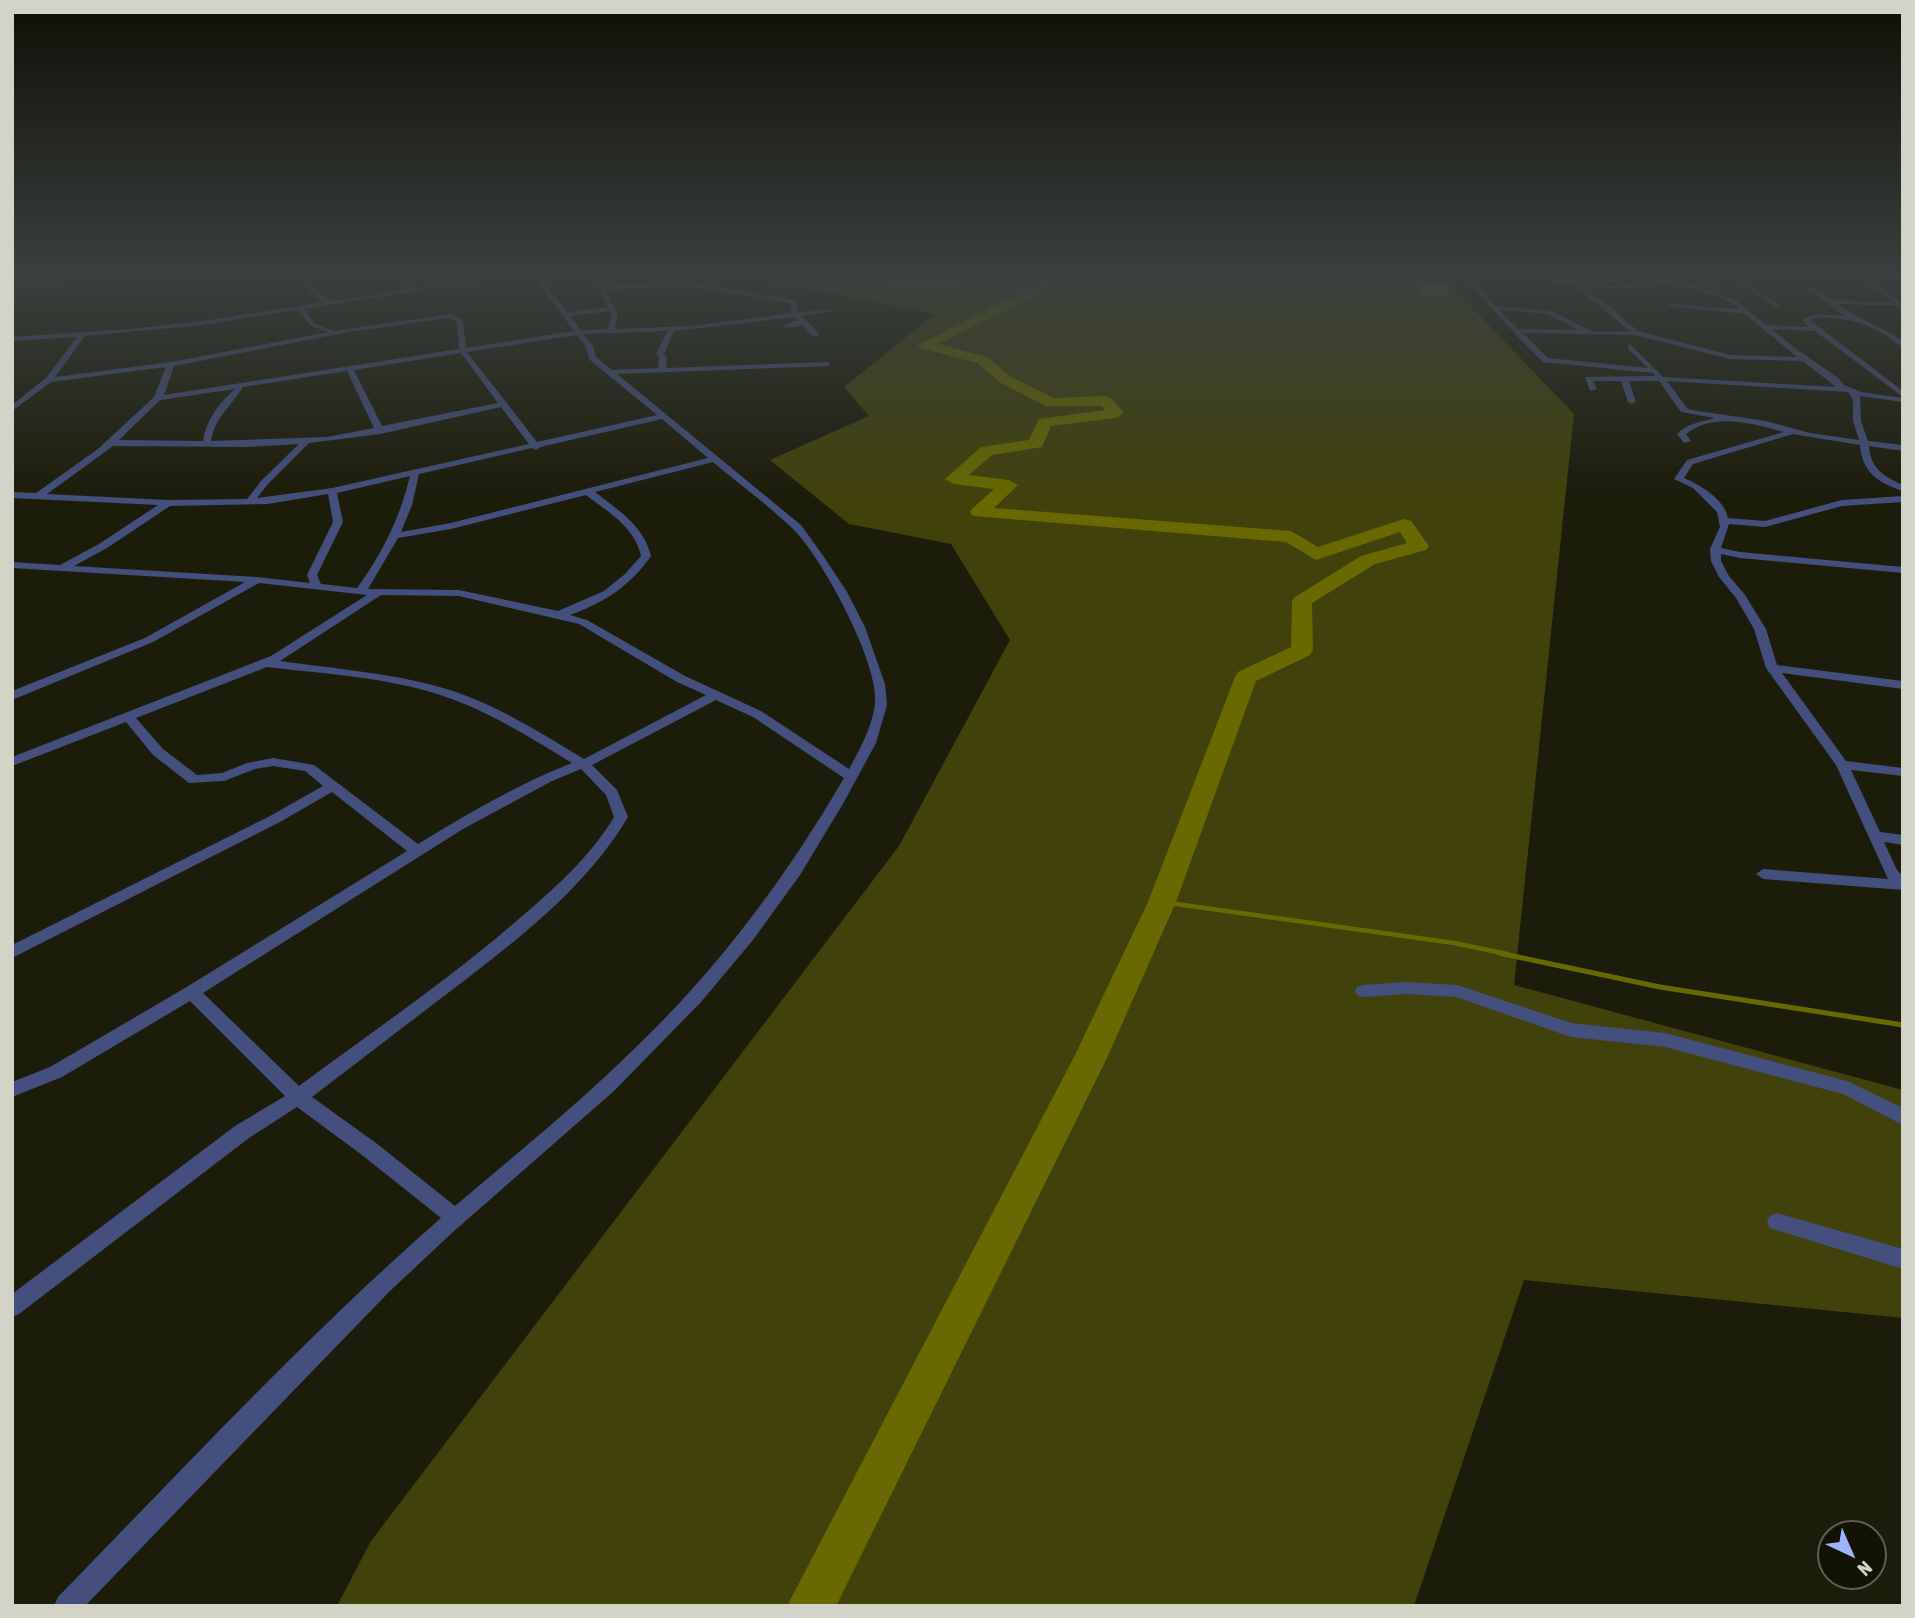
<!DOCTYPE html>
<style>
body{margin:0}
#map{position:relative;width:1915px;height:1618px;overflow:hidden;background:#1c1c0a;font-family:"Asap Condensed",sans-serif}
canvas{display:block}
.frame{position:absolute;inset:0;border:14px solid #d3d4c8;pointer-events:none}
.north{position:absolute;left:1817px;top:1520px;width:70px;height:70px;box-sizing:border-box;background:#131303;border:2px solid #606052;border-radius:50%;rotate:136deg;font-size:19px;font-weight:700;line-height:28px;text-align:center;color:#d3d4c8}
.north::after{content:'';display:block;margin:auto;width:24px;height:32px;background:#9fb3fd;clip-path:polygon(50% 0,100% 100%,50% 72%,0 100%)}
</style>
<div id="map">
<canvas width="1915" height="1618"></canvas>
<div class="frame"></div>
<div class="north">N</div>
</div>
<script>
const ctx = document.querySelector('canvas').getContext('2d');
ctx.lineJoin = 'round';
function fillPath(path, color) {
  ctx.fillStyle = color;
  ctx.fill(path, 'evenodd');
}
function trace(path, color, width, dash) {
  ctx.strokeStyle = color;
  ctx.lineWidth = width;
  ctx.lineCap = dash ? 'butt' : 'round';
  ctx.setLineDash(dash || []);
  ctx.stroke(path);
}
const green = new Path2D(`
 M739,275h702l133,139 -60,571 389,105v228l-379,-38 -110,326h-1077l34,-65 528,-695 111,-206 -59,-96 -102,-20 -79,-64 99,-44 -25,-29 91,-73z`);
const streamFar1 = new Path2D(`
 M1162,902l292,41 53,11`);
const stream = new Path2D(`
 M1499,953l161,34 243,38`);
const river = new Path2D(`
 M880,275h12l5,6 156,-6v12l-115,57 49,13 24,20 43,21 52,-2 5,2 13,15 -8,5 -65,8 -9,21 -50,8 -23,20 40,5 9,5 -24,23 297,23 27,16 86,-28 7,2 18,25 -3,4 -51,14 -63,39 1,47 -3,5 -54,26 -80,221 -70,158 -270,546h-49l287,-549 74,-155 87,-225 3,-5 53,-25 1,-46 3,-4 66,-41 46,-13 -7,-11 -84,28 -30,-18 -313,-26 -3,-4 3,-4 21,-19 -40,-5 -9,-5 36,-32 48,-7 10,-21 66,-9 -3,-4h-56l-45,-23 -24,-20 -57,-15 -2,-3 125,-64 -149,8 -4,-1z`);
const minor = new Path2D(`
 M71,275h10l-31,10 -29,1 -3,-2 32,-3z
 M301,275h9l-2,2 8,14 15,10 75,-11 -13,-15h7l12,14 88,-14h16l-212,34 11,15 19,7 117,-17 12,7 3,27 108,-17 -41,-56h6l28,37 41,-5 -9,-18 -14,-14h7l12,11 80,-4 111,18 4,12 33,-3 -2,3 -28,4 16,16v4h-6l-10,-12 -5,3h-14v-2l15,-5 -3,-3 -121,14 -10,23 3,3 -1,11 160,-6h3v4l-212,8 184,151 23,32 23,35 18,35 20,57 2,21 -11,38 -32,59 -44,73 -47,65 -52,62 -87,89 -161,141 -63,59 -305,315h-31l4,-9c125,-128 248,-261 383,-379l-79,-63 -65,-48 -48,31 -230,176 -7,3v-23l223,-168 50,-30 -95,-95 -128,76 -50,20v-15l38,-15 135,-79 222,-137 -75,-59 -52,30 -268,136v-13l258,-129 53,-30 -18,-15 -32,-5 -18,3 -31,12 -35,2 -36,-28 -27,-33 -114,44v-9l259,-101 96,-61 -108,-12 -106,59 -141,58v-9l133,-53 100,-56 -233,-14v-6l48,3 39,-21 59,-39 -146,-7v-6l24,1 62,-44 56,-52 12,-30 -115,15 -39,29v-6l34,-27 31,-41 -65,4v-4l119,-8 71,-8 121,-19 -12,-9zM684,286l106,17 2,10 -100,13 -77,3 3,-14 -12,-25zM297,310l14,16 18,6 -158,30 -116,15 30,-41 117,-11zM610,311l2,4 -4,14 -27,1 -11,-14zM450,318l7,4 2,27 -295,46 10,-29 174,-34zM667,331l-11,23 3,3 -1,11 -46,2 -16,-13 -3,-11 -9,-12zM577,335l8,11 5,14 67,55 -120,27 -70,-90zM461,353l37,50 -116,23 -28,-56zM347,371l27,57 -47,9 -116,4c4,-24 21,-36 32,-54zM235,389c-16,14 -29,31 -32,52l-84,-1 41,-40zM501,407l28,37 -197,44 -75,10 11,-14 41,-41 71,-9zM662,419l46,39 -257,65 -50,9 11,-27 7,-31 113,-26 4,2 4,-3zM299,444l-37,36 -15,19 -79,1 -121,-6 66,-48 134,1zM713,462c26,22 54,42 79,66 29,27 88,137 83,176 -3,23 -15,45 -26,65l-88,-58 -76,-35 -98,-56 -17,-5c34,-12 61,-30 81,-59 -7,-30 -33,-46 -56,-64zM410,476c-10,42 -28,78 -53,112l-36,-4 -4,-9 26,-53 -6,-29zM328,494l5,28 -26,53 3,8 -53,-6 -183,-11 33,-18 63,-42 98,-2zM586,495c22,17 49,32 55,61l-16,18 -21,17 -46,20 -99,-21 -91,-1 30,-51 53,-9zM381,595l78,1 120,28 98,58 29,13 -122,64c-43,-26 -87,-54 -134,-69 -55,-17 -114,-21 -170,-29zM267,667c58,7 120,10 176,29 46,15 88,42 129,67 -54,21 -105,51 -154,81l-104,-79 -41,-7 -26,5 -25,10 -25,2 -34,-26 -27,-31zM716,700l37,17 91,61c-59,101 -127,192 -212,273 -56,55 -117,104 -177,155l-79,-63 -64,-46c44,-34 88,-67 132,-101 67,-51 141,-106 184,-179l-11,-27 -25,-25zM581,769l25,26 8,22c-23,39 -60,72 -94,101 -70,61 -147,113 -221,168l-96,-93 260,-164 89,-48z
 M1463,275h6l27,31 56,5 37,19 8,2 32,-1c-21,-20 -44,-34 -62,-56h7l8,9 52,1 5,-3 17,-1 2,3 -17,2 -5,3 -51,-1 8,9 12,5 33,29 92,24 67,2 -52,-43 -77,-8 3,-2 69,5c-30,-25 -73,-19 -106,-34h12l55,12 36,14 29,24 43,2 -6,-6v-2l14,-5 28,2 -38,-27v-2h4l20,13 63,2 -34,-23 -59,-4 102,2v4l-34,-1 33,22 1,4 -66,-2c22,15 44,22 66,37v6c-8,-4 -15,-11 -23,-15 -19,-12 -49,-18 -70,-12l93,71v6l-88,-66 -43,-2 23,19 42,29 7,8 17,7 42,6v4l-43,-6 1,25 7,20 35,4v6l-34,-5c2,23 14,30 34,39v6c-25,-8 -41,-19 -43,-46l-67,-11 -100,30 -9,14c17,7 41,22 44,40l37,3 77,-21 61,-4v6l-61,4 -77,21 -36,-3 -8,24 19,4 163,15v6l-163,-15 -19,-4v7l8,15 16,19 21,34 11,36 126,16v8l-121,-16 64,88 57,7v8l-52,-6 29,62 23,3v10l-19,-3 13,28 6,6v14l-140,-11 -7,-5 7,-5 125,10 -52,-114 -70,-97 -12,-39 -18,-31 -17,-21 -8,-16 -1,-12 10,-22 -3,-15 -24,-24 -19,-9 13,-19 97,-28c-32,-9 -71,-20 -98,2l5,7 -7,2 -7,-9c11,-11 23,-12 38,-16l-34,-6 -22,-31h-30l7,21 -4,2 -4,-2 -7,-21h-28l4,8 -7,2 -5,-14 70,-1 -2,-3 -110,-11 -45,-46zM1500,310l48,4 30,16 -60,-1zM1523,333l112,2 95,24 73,2 33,26 -173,-10 -32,-32h-3v4l20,19 -100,-10zM1667,381l181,11 5,8v21l6,19 -49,-7 -44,-12 -75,-11 -4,-2z
 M1697,275h7l20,16 -5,1z
 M1728,275h7l46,31 -5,1z
 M1406,982l51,3 114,38 94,10 182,48 56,27v17l-60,-31 -178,-47 -94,-10 -115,-40 -50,-3 -43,3 -6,-2 -2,-4 2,-4 6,-2z
 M1777,1213l126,36v20l-133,-41 -3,-6 3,-6z`);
const wall = new Path2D(`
 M1412,275h36l-1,22 -23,-2z
 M1540,275h29l3,6v3l-18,-2 -7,-6z
 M1578,275h47l2,2 -1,2h-3l-1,3 -39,-1z`);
const building = new Path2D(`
 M1414,275h34v19l-23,-2z
 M1550,275h19l3,6 -17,-1z
 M1581,275h44l2,2 -8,-1 4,3h-39z`);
fillPath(green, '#41420b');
trace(streamFar1, '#686900', 4.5);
trace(stream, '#686900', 5);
fillPath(river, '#686900');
fillPath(minor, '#444f7d');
fillPath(wall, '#828470');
fillPath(building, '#979982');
trace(building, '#6a6b5b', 2);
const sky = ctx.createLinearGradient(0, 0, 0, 502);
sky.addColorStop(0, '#0f0f06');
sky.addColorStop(0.55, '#3a403e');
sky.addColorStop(1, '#3a403e00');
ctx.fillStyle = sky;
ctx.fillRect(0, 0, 1915, 502);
</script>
